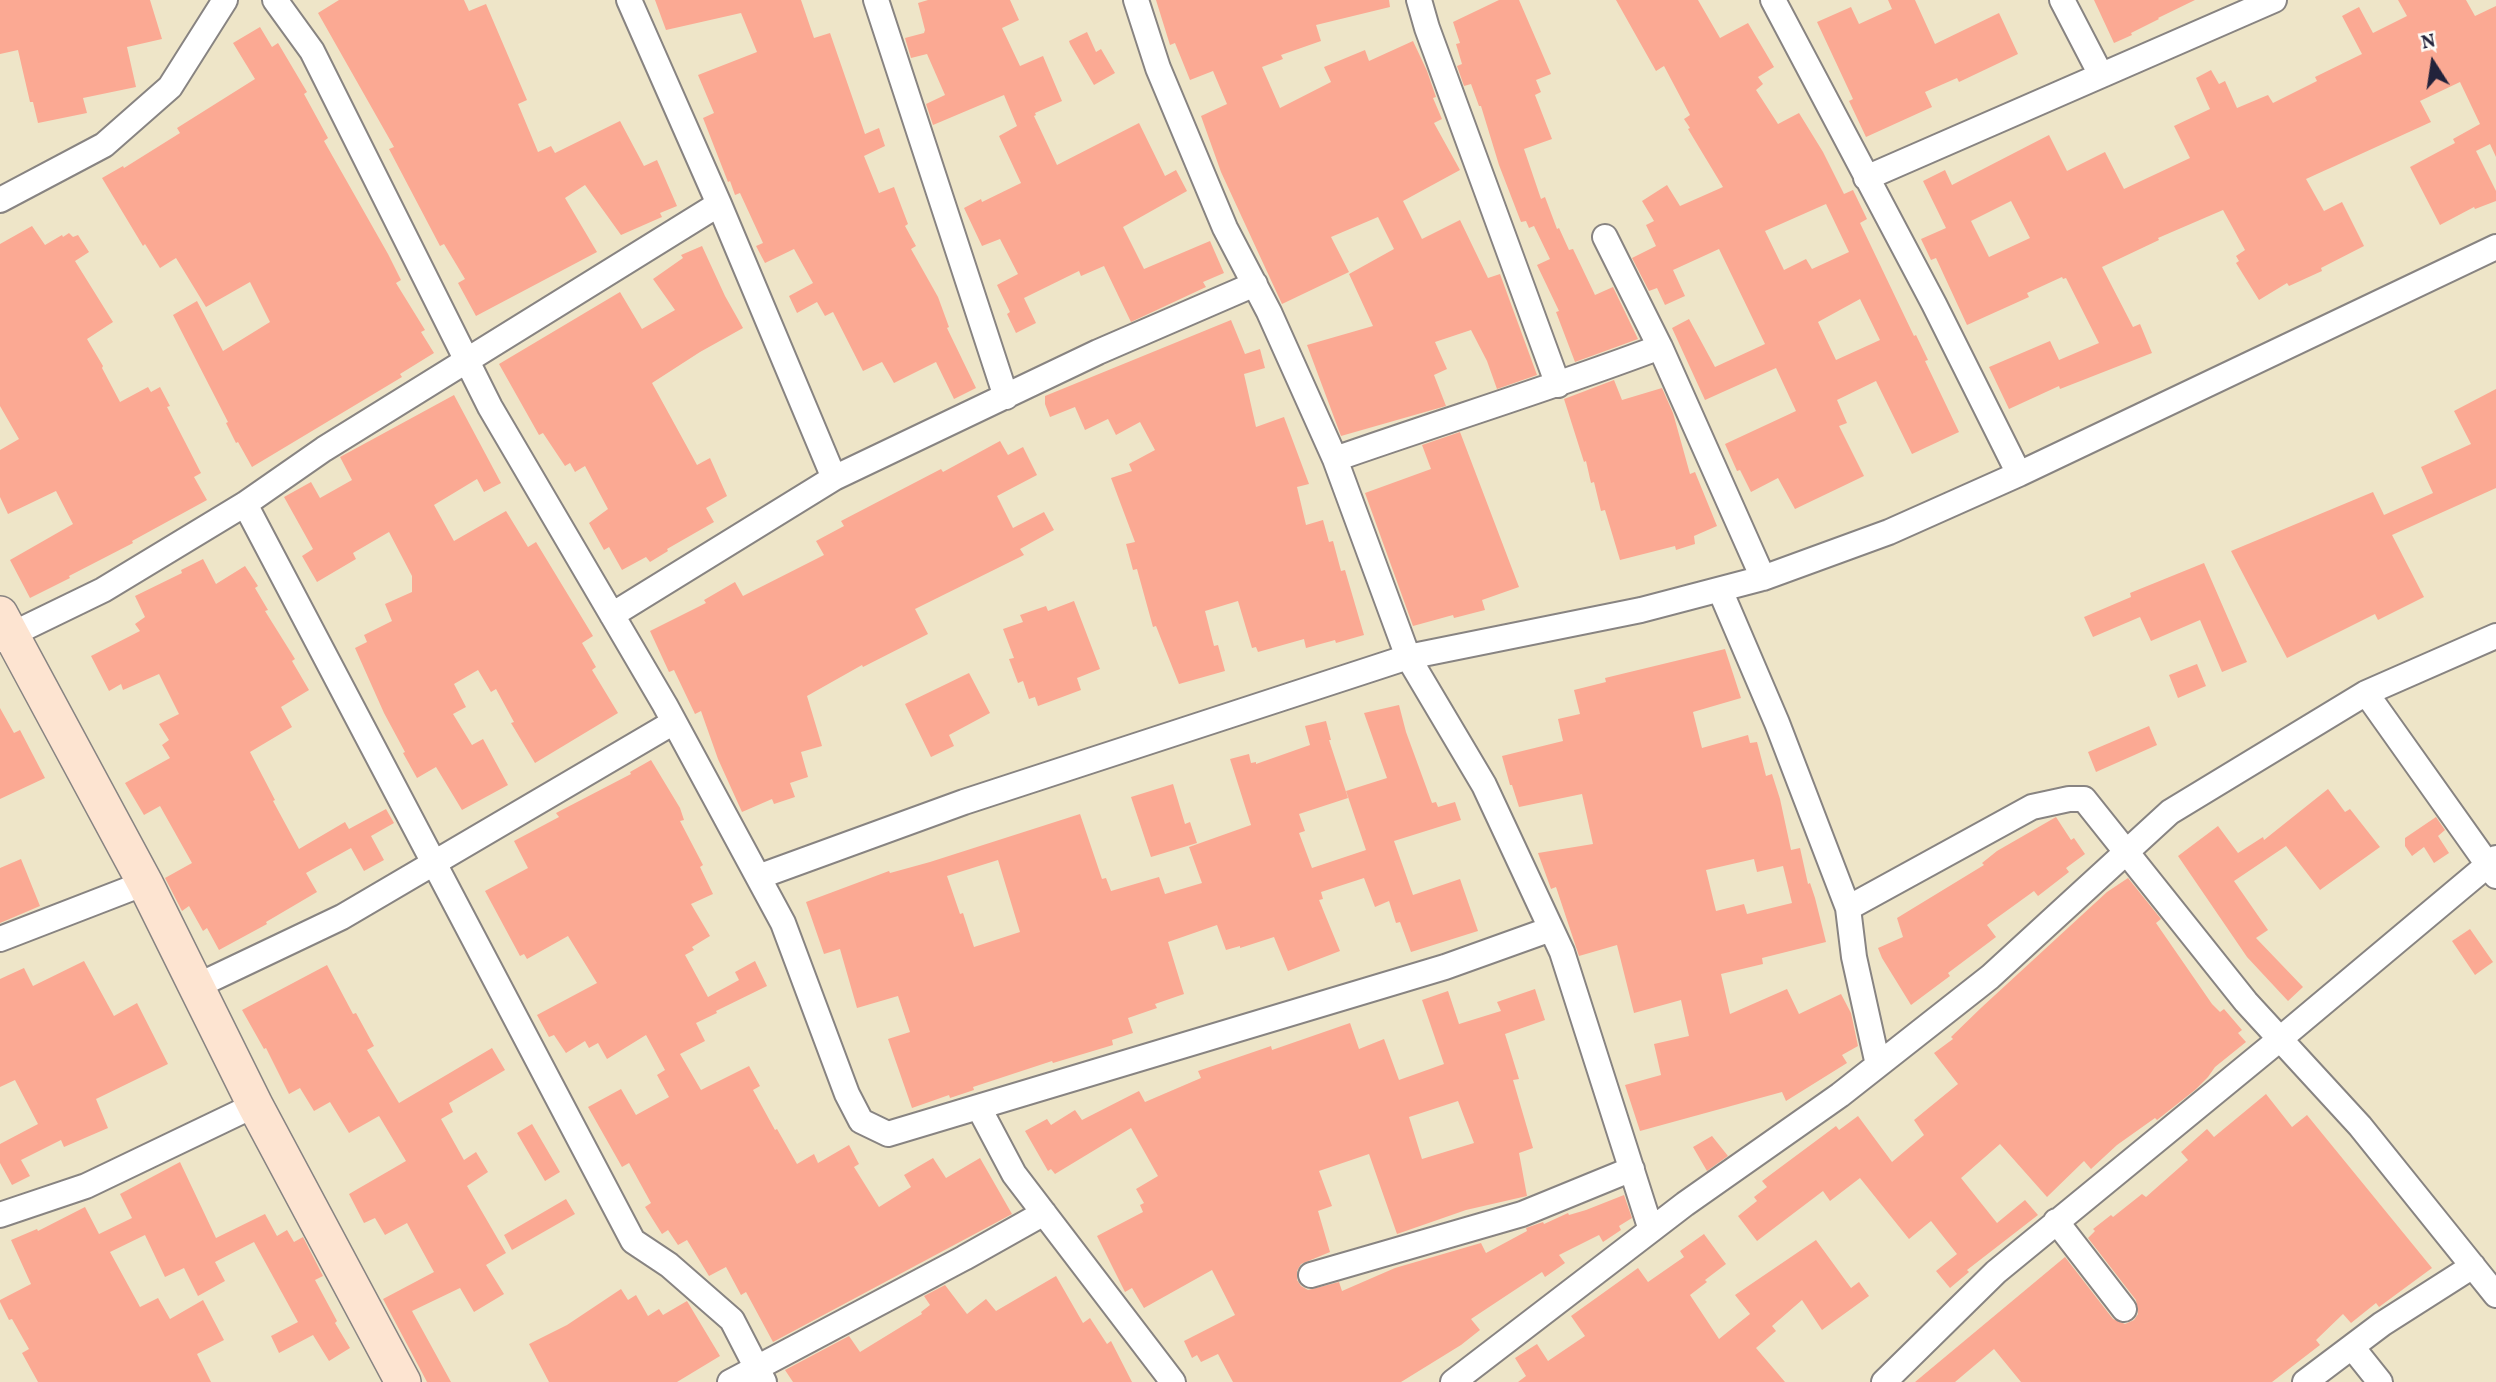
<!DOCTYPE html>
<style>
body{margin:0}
#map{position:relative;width:2496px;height:1382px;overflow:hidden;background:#eee5c8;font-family:Vollkorn,serif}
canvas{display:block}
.north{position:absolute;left:2398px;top:28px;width:70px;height:70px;-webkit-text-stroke:5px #fdfcf7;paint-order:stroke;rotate:348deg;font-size:19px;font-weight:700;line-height:28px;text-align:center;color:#22223b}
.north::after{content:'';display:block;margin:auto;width:24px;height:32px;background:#22223b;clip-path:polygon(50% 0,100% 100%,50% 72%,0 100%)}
</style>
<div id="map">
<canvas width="2496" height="1382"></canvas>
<div class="north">N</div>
</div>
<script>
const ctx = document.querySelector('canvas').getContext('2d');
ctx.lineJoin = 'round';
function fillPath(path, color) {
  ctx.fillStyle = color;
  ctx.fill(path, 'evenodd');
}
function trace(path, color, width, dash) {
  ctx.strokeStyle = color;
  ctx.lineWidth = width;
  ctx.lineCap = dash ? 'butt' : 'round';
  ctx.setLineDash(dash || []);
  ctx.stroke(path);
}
const building = new Path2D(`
 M0,0h150l12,39 -35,8 9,40 -53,11 4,15 -49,10 -5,-21h-3l-12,-52 -18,4z
 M339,0h125l5,11 17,-7 41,96 -9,4 20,48 13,-6 4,7 65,-32 24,45 13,-6 20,46 -17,7 2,4 -41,18 -36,-50 -20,13 32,54 -121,64 -18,-33 7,-4 -21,-35 -4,2 -51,-97 5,-2 -76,-134z
 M655,0h146l13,38 16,-5 35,101 14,-6 6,18 -21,10 15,37 15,-6 14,37 -3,2 11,20 -5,3 27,48 11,30 -2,1 29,60 -22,11 -18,-37 -42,21 -12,-21 -19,9 -30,-59 -8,4 -8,-14 -20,11 -8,-17 24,-13 -19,-34 -29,14 -9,-17 7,-3 -23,-50 -5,2 -5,-14 -2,1 -25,-64 11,-5 -16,-38 59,-23 -16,-39 -75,17z
 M928,0h82l9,20 -17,8 18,38 23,-10 19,45 -27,12 1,2 -2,1 23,49 82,-42 26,53 11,-6 11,21 -64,36 21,42 66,-28 14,32 -21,9 3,5 -75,35 -27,-56 -23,10 -2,-5 -55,27 12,25 -20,10 -9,-19 3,-2 -13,-27 21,-11 -18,-35 -18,7 -18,-38 17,-9 1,3 39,-19 -22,-47 18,-10 -13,-31 -71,30 -7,-21 19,-9 -18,-41 -16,4 -6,-20 19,-5 1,-3 -7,-27z
 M1156,0h233l1,7 -74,18 5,16 -40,14 2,4 -21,8 18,41 51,-26 -7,-15 41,-17 4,11 44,-20 14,30 9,26 -3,1 9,21 -8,4 26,47 -57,31 19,38 38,-19 28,58 12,-4 37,101 -40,14 -10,-28 -16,-31 -36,12 12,27 -13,6 12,31 -105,30 -34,-91 66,-19 -24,-52 45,-25 -16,-32 -47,20 18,35 -67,32 -61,-132 -20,-56 26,-12 -14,-33 -23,9 -15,-37 -5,2z
 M1499,0h20l32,74 -15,6 5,12 -6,3 17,44 -28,10 17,50 4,-2 12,32 2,-1 10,22 4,-1 22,46 18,-8 25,52 -63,23 -19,-50 3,-1 -22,-46 13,-6 -16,-33 -5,2 -3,-7 -5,1 -22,-57 -18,-59h-2l-8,-22 -7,2 -7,-20 5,-2 -6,-20 4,-1 -7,-21z
 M1616,0h82l22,38 28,-15 26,44 -16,10 5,7 -7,6 22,34 21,-11 24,39 21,42 9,-4 14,29 -7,4 54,113 2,-1 12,25 -3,1 34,71 -47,22 -36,-73 -39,19 10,23 -8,3 25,50 -69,33 -17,-31 -27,14 -11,-22 -3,1 -12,-27 71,-33 -20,-43 -71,32 -33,-72 17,-9 26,48 50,-23 -46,-95 -46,21 12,26 -20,9 -8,-17 -8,3 -17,-33 24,-12 -10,-21 8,-4 -12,-20 25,-16 13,21 43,-19 -35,-58 2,-1 -6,-9 6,-4 -26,-49 -8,5zM1826,204l23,48 -37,17 -6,-10 -22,11 -19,-39zM1860,299l20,41 -44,20 -18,-38z
 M1888,0h27l20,44 64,-31 19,41 -59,28 -2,-4 -32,14 7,15 -66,30 -17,-36 4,-2 -36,-77 34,-15 8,17 33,-15z
 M2094,0h101l-37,18 1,1 -28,14 1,2 -18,8z
 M2398,0h68l9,16 21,-10v151l-6,-13 -14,7 20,40v10l-21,8 -1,-2 -34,18 -30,-58 45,-24 -2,-4 27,-15 -20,-42 -40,19 11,21 -125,57 18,32 18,-9 22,44 -43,22 1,3 -33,15 -2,-3 -28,17 -23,-37 3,-2 -3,-5 9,-6 -22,-40 -65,28 1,2 -57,27 31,60 7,-3 12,29 -92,36 -1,-3 -50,23 -20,-42 61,-26 9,19 40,-17 -33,-65 -3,1 -1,-2 -35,16 2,4 -62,28 -31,-67 -5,2 -10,-21 25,-11 -23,-47 22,-11 7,15 97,-50 18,36 38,-19 19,37 66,-31 -16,-32 36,-17 -14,-31 15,-8 8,14 6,-3 12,27 31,-13 5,8 44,-22 -2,-4 47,-23 -20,-38 17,-9 14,26 34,-17zM2011,201l19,37 -41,19 -18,-36z
 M260,27l12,20 6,-4 29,49 -3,2 24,44 -4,3 64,113 13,26 -5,3 29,47 -4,2 13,21 -34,21 2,3 -150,90 -14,-25 -2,1 -10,-20 2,-1 -55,-107 24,-14 26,50 47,-29 -20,-40 -44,25 -30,-49 -16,10 -15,-24 -2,2 -41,-68 21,-12 1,2 56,-35 -3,-5 78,-49 -22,-36z
 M1087,32l9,20 5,-3 14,24 -21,12 -24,-41 -1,-3z
 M32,226l13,19 17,-10 1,2 6,-4 4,4 5,-2 11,17 -14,9 38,61 -26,17 16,27 -1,2 18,34 28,-15 3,5 9,-5 10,19 -3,1 34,66 -7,4 13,23 -75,41 1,2 -64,33 1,2 -40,20 -20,-38 63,-36 -17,-33 -48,23 -8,-17v-47l19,-11 -19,-33v-162z
 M702,246l23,50 18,32 -43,24 -48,31 45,82 13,-7 17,38 -21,12 8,14 -47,27 1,2 -18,11 -4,-5 -24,13 -13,-23 -5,3 -15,-27 19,-14 -23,-43 -10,6 -5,-9 -5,3 -22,-33 -4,2 -40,-71 121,-72 22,37 33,-19 -22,-31 30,-21 -2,-3z
 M1231,320l14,34 15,-5 5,19 -21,6 12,53 28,-10 25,67 -12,3 9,38 17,-5 6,22 4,-1 8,30 4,-1 19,65 -28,8 -1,-3 -29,8 -2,-9 -46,13 -2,-5 -4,1 -14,-47 -33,10 9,35 4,-1 7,26 -46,13 -23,-58 -3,1 -16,-58 -4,1 -7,-26 9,-2 -24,-64 21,-7 -3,-7 26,-14 -15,-28 -24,13 -8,-16 -23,11 -10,-23 -25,10 -5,-13v-8z
 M1614,380l8,20 40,-12 11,25 17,61 5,-2 22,54 -23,10 1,8 -19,6 -1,-4 -55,14 -15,-50 -4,1 -7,-29 -3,1 -5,-22 -2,1 -20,-63z
 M2496,389v99l-104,47 32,62 -46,23 -3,-6 -88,44 -56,-107 142,-59 11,23 49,-22 -12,-26 50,-23 -17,-33z
 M454,395l47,88 -17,9 -7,-13 -43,26 20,36 52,-30 22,36 8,-5 57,94 -11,7 14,24 -4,3 26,43 -83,50 -24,-40 3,-1 -18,-33 -5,3 -13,-22 -24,14 12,23 -13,7 19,31 11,-6 25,46 -46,25 -26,-43 -19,11 -14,-25 2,-1 -21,-39 -29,-65 12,-6 -3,-7 28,-14 -7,-17 27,-12v-16l-23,-44 -36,21 3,6 -39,23 -15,-26 11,-7 -29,-52 27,-15 9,16 32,-18 -12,-23z
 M1460,432l59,155 -37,13 3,10 -31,8 -1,-3 -40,11 -48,-133 66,-24 -9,-24z
 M1000,441l8,14 15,-8 14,28 -40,21 16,32 31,-16 10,18 -34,19 4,6 -109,54 13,25 -65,33 -1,-2 -55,31 15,50 -21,6 7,25 -18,6 5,14 -21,7 -2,-5 -30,13 -24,-53 -17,-48 -6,3 -21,-44 -5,2 -19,-41 56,-28 -2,-3 31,-18 8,14 81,-41 -8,-14 28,-15 -3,-5 100,-52 2,3z
 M203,559l13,25 29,-18 13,20 -3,2 13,22 -3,1 30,48 -3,2 17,29 -28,17 11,20 -42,25 25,48 -2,1 26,48 46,-27 4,7 37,-20 8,14 -23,13 13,24 -20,11 -13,-23 -45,25 11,19 -51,30 1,2 -48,26 -12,-22 -4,3 -14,-25 -7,5 -17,-33 27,-15 -32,-57 -16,9 -19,-32 45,-25 -8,-13 7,-5 -10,-16 20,-10 -20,-40 -36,16 -2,-6 -12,7 -18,-35 49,-25 -5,-7 10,-7 -10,-21 47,-23 -1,-3z
 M2204,563l43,99 -25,10 -22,-52 -49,21 -11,-24 -47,20 -9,-20 47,-20 -1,-4z
 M1074,601l26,68 -23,9 4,12 -43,16 -3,-9 -6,2 -6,-18 -5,2 -9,-24 5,-1 -11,-29 20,-7 -3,-7 26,-9 2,5z
 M1725,649l16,49 -48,14 9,36 46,-13 2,8 7,-1 9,34 6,-2 8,25 11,51 9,-2 8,36 2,-1 5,15 11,44 -64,16 1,6 -42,10 9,40 57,-25 12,25 42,-20 10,19 7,33 -16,9 5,8 -61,38 -4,-9 -142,39 -15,-46 36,-10 -7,-31 35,-8 -8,-36 -47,13 -17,-68 -38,11 -23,-69 -5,2 -13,-36 55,-9 -11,-50 -63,13 -7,-22h-2l-8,-29 61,-15 -5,-22 22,-5 -6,-24 32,-8 -1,-4zM1754,859l3,13 26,-6 9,37 -45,11 -3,-10 -28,7 -10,-41z
 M2197,664l9,22 -28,12 -9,-23z
 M969,673l21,40 -41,22 5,11 -23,11 -26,-53z
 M1399,705l7,27 26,71 4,-1 2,5 17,-5 6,18 -67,21 19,54 47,-16 18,52 -67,21 -11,-30 -4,1 -7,-22 -14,6 -11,-29 -43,14 2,7 -4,1 21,51 -52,20 -14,-34 -34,11v-2l-14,4 -9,-25 -49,17 16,52 -29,10 2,4 -29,10 5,15 -21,7 1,5 -60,18 -1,-2 -79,26 1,3 -24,8 -1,-3 -37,13 -24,-69 22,-7 -12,-36 -41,12 -17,-59 -16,5 -18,-52 83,-31 1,2 40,-11 150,-48 22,65 4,-1 5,13 48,-14 6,17 37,-11 -13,-36 62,-22 -21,-66 19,-5 2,9 5,-1v2l54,-19 -5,-19 21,-5 5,19h-2l19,58 -49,16 6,17 -6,2 13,35 54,-18 -20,-59 41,-13 -23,-65zM998,860l22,72 -46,15 -11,-34 -3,1 -13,-38z
 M0,708l14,25 6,-3 25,48 -45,21z
 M2149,726l8,19 -61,27 -8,-20z
 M651,760l29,48 4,12 -4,1 23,44 -3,2 13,27 -22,10 19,32 -18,11 2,3 -9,5 23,42 31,-17 -4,-8 20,-11 12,25 -51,25 1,2 -21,10 9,18 -25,13 21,36 48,-24 11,20 -7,4 22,40 2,-1 20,35 17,-10 4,9 31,-18 10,19 -5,3 25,40 32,-20 -7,-12 29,-17 13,20 34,-20 32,56 -239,128 -27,-50 -5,3 -15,-28 -17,9 -22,-36 -9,5 -10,-15 -6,4 -17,-27 6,-4 -22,-40 -7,4 -34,-60 33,-18 15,26 33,-18 -12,-22 8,-5 -19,-35 -39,24 -9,-16 -9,5 -4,-7 -19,12 -12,-18 -5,2 -12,-22 60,-32 -29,-47 -41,23 -3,-5 -4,2 -35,-65 43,-23 -14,-27 45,-24 -3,-4 75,-39 -1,-2z
 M1173,784l12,40 5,-2 7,21 -46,14 -20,-60z
 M2328,789l17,23 5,-3 30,38 -60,43 -34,-44 -52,35 34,49 -12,8 47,49 -15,14 -41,-44 -69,-101 40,-30 20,27 25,-16 1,3z
 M2056,817l15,23 3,-2 11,16 -19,14 3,4 -31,24 -4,-5 -47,34 9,12 -48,36 2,3 -39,29 -29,-47 -4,-10 25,-11 -6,-19 87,-53 -2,-2 15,-12z
 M2436,817l9,13 -7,6 11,17 -15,10 -10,-16 -12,9 -7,-10v-8z
 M21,859l19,47 -40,17v-55z
 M2128,878l33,41 -5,4 56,81 8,8 4,-3 18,21 -4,3 8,9 -31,25 -7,10 -13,13 -38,30 -2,-2 -38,27 -26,24 -7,-8 -37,36 -47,-53 -39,34 36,45 28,-23 13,15 -71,55 2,2 -19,16 -14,-17 21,-17 -26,-33 -22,18 -49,-61 -30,23 -7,-10 -66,50 -19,-25 19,-15 -3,-4 13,-10 -5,-6 74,-55 3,4 19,-14 34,46 32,-27 -10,-15 44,-36 -24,-31 19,-14 -2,-2 31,-30 125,-115z
 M2470,929l23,33 -18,13 -23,-34z
 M84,961l30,55 23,-13 31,61 -72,35 12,29 -44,19 -3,-7 -40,20 9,16 -18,9 -12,-22v-19l38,-20 -23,-44 -15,7v-108l24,-11 9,18z
 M327,965l26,49 3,-1 18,33 -7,4 32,53 93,-55 13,22 -56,33 4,9 -12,7 23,41 12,-8 12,20 -21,14 39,67 -20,12 18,29 -30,18 -14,-24 -48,23 39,71h-24l-44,-83 51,-27 -27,-49 -22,12 -10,-17 -11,5 -15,-29 57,-33 -27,-45 -30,17 -19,-31 -16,9 -14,-23 -11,6 -23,-46 -2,1 -22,-39z
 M1535,989l10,31 -40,14 14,45 -6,1 20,68 -14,5 8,43 -61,14 -69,24 -28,-80 -50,17 13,35 -14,5 12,41 -29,12 -4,7v9l4,6 7,4 31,-8 3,9 53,-23 86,-25 5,10 41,-22 -1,-3 17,-6 1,2 24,-11 1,2 17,-5 38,-15 8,23 -13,8 2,4 -18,12 -4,-7 -40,20 6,8 -20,14 -3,-5 -71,47 9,11 -19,15 -60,37h-168l-15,-28 -17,8 -4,-7 -5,3 -8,-17 51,-26 -23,-45 -68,38 -12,-20 -7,4 -28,-56 46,-24 -3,-7 4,-2 -8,-14 22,-13 -27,-48 -76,46 -4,-5 -3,2 -23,-40 22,-12 4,6 24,-15 7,10 57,-29 6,11 56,-24 -3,-7 73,-25 1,4 78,-27 9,26 25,-10 15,41 45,-16 -22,-64 26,-9 11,33 42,-13 -4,-9zM1458,1101l16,42 -52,16 -13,-42z
 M2266,1094l26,33 15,-12 125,153 -53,39 -3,-4 -25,20 -8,-9 -27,26 4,5 -48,37h-251l-27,-33 -39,33h-40l150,-125 48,62 12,5 9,-4 4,-6 -2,-14 -48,-62 7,-7 -2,-2 18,-14 2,2 29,-23 4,3 42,-37 -7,-8 26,-23 7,8z
 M532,1124l28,48 -15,9 -28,-48z
 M1712,1136l16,20 -21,15 -14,-24z
 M180,1162l36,76 49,-24 12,22 10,-6 7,12 9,-5 20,39 -8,4 22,41 -2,2 15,25 -21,13 -16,-26 -34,18 -8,-17 27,-14 -44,-80 -39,20 10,19 -27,15 -14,-28 -19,9 -20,-42 -35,17 30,55 18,-9 12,21 33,-19 21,40 -27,14 14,28h-173l-16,-29 7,-4 -17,-30 -3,1 -9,-18v-2l31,-16 -20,-44 26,-11 1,2 47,-24 14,27 33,-16 -12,-24z
 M566,1199l9,15 -63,36 -8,-15z
 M1704,1234l22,30 -21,16 2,2 -17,13 29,44 31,-25 -15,-19 81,-55 35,48 8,-6 10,14 -47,34 -20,-30 -30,26 4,5 -20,17 29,34h-267l8,-6 -11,-18 22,-14 11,17 37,-25 -14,-20 67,-48 10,14 36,-25 -4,-6z
 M1056,1276l27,47 7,-5 17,26 4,-3 21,41h-339l-8,-12 64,-34 11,16 62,-38 -1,-2 9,-7 -6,-9 21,-11 22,29 19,-15 10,12z
 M621,1289l7,11 8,-5 12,21 11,-7 4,6 24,-14 33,55 -43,26h-128l-20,-38 38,-19z`);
const minor = new Path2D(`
 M275,0l37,51 178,356 175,298 118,218 64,171 14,27 27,13 557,-167 106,-38
 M629,0l90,204 115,274
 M876,0l130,397
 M1136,0l22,68 67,160 44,84 66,147 73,198 76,128 78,167 89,278
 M1419,0l8,28 131,357
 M1773,0l161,304 85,170
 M2062,0l39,75
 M1866,178l408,-178
 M0,200l104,-55 66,-58 55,-87
 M1605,237l55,110 103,231
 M1335,459c108,-38 217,-71 325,-112
 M245,504l388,737 36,24 63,55 32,62
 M1720,590l57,133 71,185 6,49 24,108
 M612,615l222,-137 264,-126 157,-68
 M0,640l103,-50 142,-86 79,-55 395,-245
 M2366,693l130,183
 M758,877l206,-75 444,-145 233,-47 122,-32 126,-46 130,-58 477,-227
 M1848,908l184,-101 37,-8h15l162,203 114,124 136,169
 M0,939l145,-56
 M197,986l145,-69 332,-195
 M979,1108l35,66 159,208
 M0,1215l86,-29 169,-81
 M2056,1221l68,88
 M1311,1275l211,-61 110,-45
 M2352,1347l28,35
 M730,1382l234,-124 80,-45
 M1453,1382l232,-178 155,-109 150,-118 180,-165 196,-119 130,-57
 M1884,1382l112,-110 284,-233 216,-181
 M2305,1382l77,-58 91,-58`);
const secondary = new Path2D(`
 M0,614l145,269 110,222 148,277`);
fillPath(building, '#fba993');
trace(minor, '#888482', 28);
trace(secondary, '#888482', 38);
trace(minor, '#fff', 24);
trace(secondary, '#fde4d1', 35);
</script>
